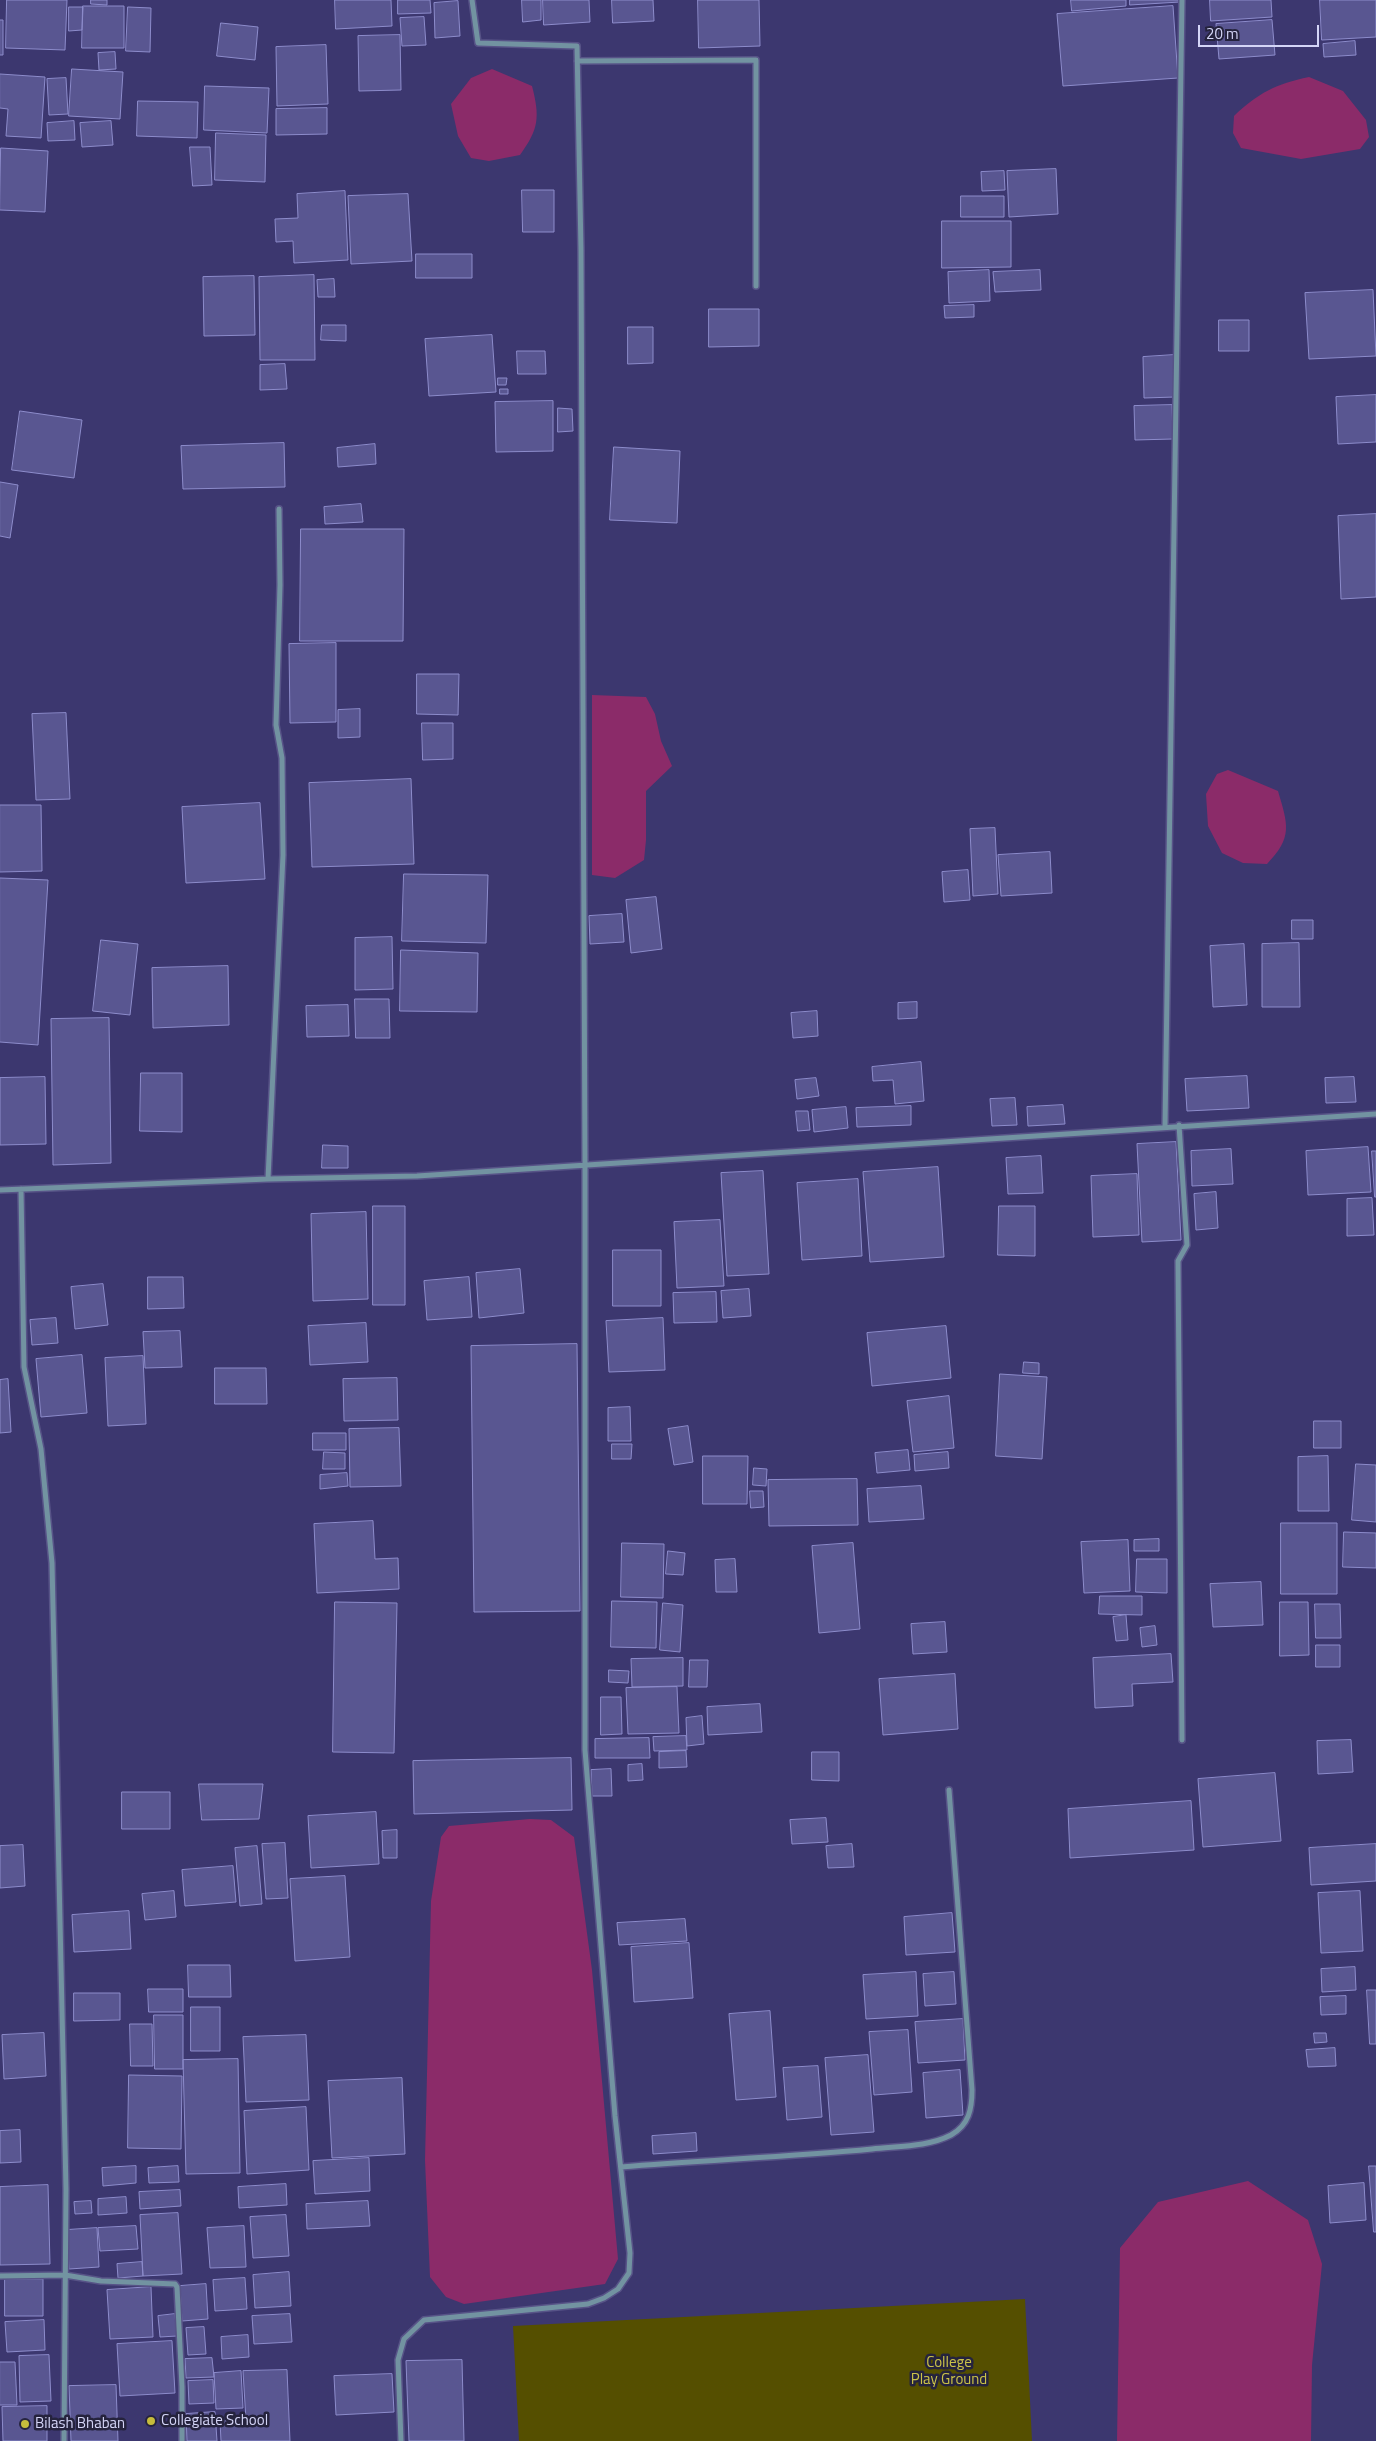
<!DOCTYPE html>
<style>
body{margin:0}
#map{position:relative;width:1376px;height:2441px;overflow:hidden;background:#3c376f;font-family:"Titillium Web",sans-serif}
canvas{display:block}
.scale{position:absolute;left:1198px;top:25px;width:121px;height:22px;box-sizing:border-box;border:2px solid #d4d5f7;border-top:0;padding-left:6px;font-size:15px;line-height:18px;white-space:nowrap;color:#d4d5f7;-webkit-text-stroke:4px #25233d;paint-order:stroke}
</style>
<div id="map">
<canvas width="1376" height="2441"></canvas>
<div class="scale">20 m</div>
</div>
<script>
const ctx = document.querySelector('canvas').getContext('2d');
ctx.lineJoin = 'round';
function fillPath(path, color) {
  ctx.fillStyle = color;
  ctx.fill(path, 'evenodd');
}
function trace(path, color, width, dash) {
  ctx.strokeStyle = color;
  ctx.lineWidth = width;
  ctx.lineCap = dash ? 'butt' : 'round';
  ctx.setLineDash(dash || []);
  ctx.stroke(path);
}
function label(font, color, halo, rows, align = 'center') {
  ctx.font = font + ' "Titillium Web",sans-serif';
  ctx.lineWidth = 5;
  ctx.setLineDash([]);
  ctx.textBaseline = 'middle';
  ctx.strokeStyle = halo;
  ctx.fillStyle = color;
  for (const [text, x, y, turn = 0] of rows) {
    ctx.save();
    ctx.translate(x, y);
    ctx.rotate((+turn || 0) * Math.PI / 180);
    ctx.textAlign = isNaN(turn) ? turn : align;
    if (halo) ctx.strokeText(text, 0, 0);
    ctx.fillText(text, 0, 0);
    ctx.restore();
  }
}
const green = new Path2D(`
 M1025,2299l7,142h-513l-6,-115z`);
const water = new Path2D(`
 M492,69l40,17c8,31 7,43 -12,69l-31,6 -18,-3 -13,-22 -7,-32 20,-26z
 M1309,77l34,14 23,29 3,17 -9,12 -59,10 -60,-11 -8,-15 1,-17c24,-23 42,-32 75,-39z
 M592,695l54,2 9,17 6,27 11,25 -26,25v49l-2,20 -29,18 -23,-3z
 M1228,770l50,21c10,34 15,46 -11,73l-24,-1 -21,-10 -14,-27 -2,-32 11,-20z
 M530,1819l21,1 23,17 18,133 26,289 -13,25 -141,20 -18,-7 -16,-20 -5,-117 6,-259 10,-64 8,-11z
 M1248,2181l60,39 14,44 -10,101 -1,76h-194l3,-193 38,-46z`);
const building = new Path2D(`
 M7,0h60l-2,50 -59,-2z
 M91,0h16v5l-16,-1z
 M335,0h56l1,26 -56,3z
 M398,0h32l1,13 -33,1z
 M522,0h19v20l-18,2z
 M543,0h46l1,22 -46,3z
 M612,0h41l1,21 -41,2z
 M698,0h61l1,46 -61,2z
 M1071,0h55v6l-54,5z
 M1130,0h50v2l-50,3z
 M1210,0h61l1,17 -61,4z
 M1320,0h56v37l-54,3z
 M458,1l2,35 -25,2 -1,-35z
 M83,6h41v42h-42z
 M1173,6l5,72 -115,8 -6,-72z
 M69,7h14l-1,23 -13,1z
 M128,7l23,1 -1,44 -24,-1z
 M424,17l2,28 -24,1 -2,-28z
 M0,20h3v35h-3z
 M1272,20l3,35 -56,4 -3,-35z
 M221,23l37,4 -3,33 -38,-4z
 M400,35l1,55 -42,1 -1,-55z
 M1355,41l1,14 -32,2 -1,-13z
 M326,45l2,59 -51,2 -1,-59z
 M115,52l1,17 -17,1 -1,-17z
 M72,69l51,3 -3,47 -51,-3z
 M0,74l45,3 -4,61 -35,-2 2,-27 -8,-1z
 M66,78l2,36 -19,1 -2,-36z
 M205,86l64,2 -2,45 -63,-3z
 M138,101l60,1 -1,36 -60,-2z
 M327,108v26l-51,1v-26z
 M74,121l1,19 -27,1 -1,-18z
 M111,121l2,24 -31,2 -2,-24z
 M216,133l50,2 -1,47 -50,-2z
 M190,147h20l2,38 -19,1z
 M1,148l47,3 -3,61 -45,-2z
 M1056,169l2,45 -49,3 -2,-46z
 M1004,171l1,19 -23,1 -1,-19z
 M522,190h32v42h-31z
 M345,191l3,69 -54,3 -1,-22 -17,1 -1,-23 23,-1 -1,-24z
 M408,194l4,67 -61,3 -3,-68z
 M961,196h43v21h-43z
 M942,221h69v46l-69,1z
 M416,254h56v24h-56z
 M989,270l1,31 -41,2 -1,-31z
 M1040,270l1,20 -46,2 -2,-20z
 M314,275l1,85h-55l-1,-83z
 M254,276l1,59 -51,1 -1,-59z
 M334,279l1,18h-17l-1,-17z
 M1373,290l3,66 -67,3 -4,-66z
 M974,305v12l-29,1 -1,-12z
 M709,309h50v37l-50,1z
 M1219,320h30v31h-30z
 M322,325h24v16l-25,-1z
 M628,327h25v36l-25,1z
 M492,335l4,57 -67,4 -4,-57z
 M517,351h28l1,23h-28z
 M1174,355l1,42 -31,1 -1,-41z
 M285,364l2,25 -27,1v-25z
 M498,378h9l-1,7h-8z
 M500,389h8v5h-8z
 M1376,395v47l-38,2 -2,-47z
 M553,401v50l-57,1 -1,-50z
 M1172,405l1,34 -38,1 -1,-34z
 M558,408l14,1 1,22 -15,1z
 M20,411l62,9 -8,58 -62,-8z
 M284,443l1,44 -102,2 -2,-43z
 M375,444l1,20 -38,3 -1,-19z
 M614,447l66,4 -3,72 -67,-3z
 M0,482l18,3 -8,53 -10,-2z
 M361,504l2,18 -38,2 -1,-17z
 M1376,514v83l-35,2 -3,-83z
 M301,529h103l-1,112h-103z
 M336,643v79l-46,1 -1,-79z
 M417,674h42l-1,41 -41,-1z
 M360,709v28l-22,1v-28z
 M66,713l4,86 -34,1 -4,-86z
 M422,723h31v36l-30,1z
 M411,779l3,85 -102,3 -3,-84z
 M260,803l5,76 -79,4 -4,-76z
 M0,805h41l1,66 -42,1z
 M995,828l3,66 -25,2 -3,-67z
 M1050,852l2,41 -51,3 -3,-41z
 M968,870l2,30 -26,2 -2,-30z
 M404,874l84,1 -2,68 -84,-2z
 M0,878l48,2 -10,165 -38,-3z
 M656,897l6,52 -31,4 -5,-53z
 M622,914l2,28 -34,2 -1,-28z
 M1292,920h21v19h-21z
 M392,937l1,52 -38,1v-52z
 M101,940l37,4 -8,71 -37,-4z
 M1299,943l1,64h-38v-63z
 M1244,944l3,61 -34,2 -3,-61z
 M401,950l77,3 -1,59 -77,-1z
 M228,966l1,59 -76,3 -1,-60z
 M355,999h34l1,39h-34z
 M917,1002v16l-19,1v-16z
 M348,1005l1,31 -42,1 -1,-31z
 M817,1011l1,25 -25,2 -2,-25z
 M109,1018l2,145 -58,2 -2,-146z
 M921,1062l3,39 -29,3 -2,-24 -20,1 -1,-14z
 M141,1073h41v59l-42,-1z
 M1247,1076l2,32 -62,3 -2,-32z
 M45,1077l1,67 -46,1v-67z
 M1354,1077l2,25 -30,1 -1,-25z
 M816,1078l3,18 -22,3 -2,-19z
 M1015,1098l2,27 -25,1 -2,-27z
 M1063,1105l2,19 -37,2 -1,-19z
 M911,1106v19l-54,2 -1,-19z
 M846,1107l2,21 -34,4 -2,-22z
 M796,1111h12l2,19 -12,1z
 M1176,1142l5,98 -39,2 -5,-98z
 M323,1145l25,1v22h-26z
 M1368,1147l3,45 -63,3 -2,-44z
 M1231,1149l2,35 -41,2 -1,-35z
 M1372,1151h4v46h-1z
 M1041,1156l2,37 -35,1 -2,-36z
 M938,1167l6,90 -74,5 -7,-90z
 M763,1171l6,103 -42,2 -6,-103z
 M1137,1174l2,61 -46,2 -2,-61z
 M858,1179l4,77 -60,4 -5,-77z
 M1216,1192l2,36 -22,2 -2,-36z
 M1372,1198l2,37 -27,1v-37z
 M373,1206h32v99h-32z
 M999,1206h36v50l-37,-1z
 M366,1212l2,87 -55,2 -2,-87z
 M720,1220l4,66 -47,2 -3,-66z
 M613,1250h48v56h-48z
 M520,1269l4,44 -45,5 -3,-45z
 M148,1277h35l1,31 -36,1z
 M469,1277l3,40 -45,3 -3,-39z
 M103,1284l5,41 -33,4 -4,-42z
 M749,1289l2,27 -28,2 -2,-27z
 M716,1292l1,30 -43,1 -1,-30z
 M56,1318l2,25 -26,2 -2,-25z
 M663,1318l2,52 -56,2 -3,-51z
 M366,1323l2,39 -58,3 -2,-39z
 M946,1326l5,52 -79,8 -5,-53z
 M180,1331l2,36 -37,1 -2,-36z
 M577,1344l3,267 -106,1 -3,-266z
 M82,1355l5,58 -46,4 -5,-58z
 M143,1356l3,68 -38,2 -3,-68z
 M1024,1362l15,1v11l-16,-1z
 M215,1368h51l1,36h-52z
 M1000,1374l47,3 -5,82 -46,-3z
 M397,1378l1,42 -54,1 -1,-42z
 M8,1379l3,53 -11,1v-53z
 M949,1396l5,52 -41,4 -6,-51z
 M630,1407l1,34h-23v-33z
 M1314,1421h27v27h-27z
 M688,1426l5,36 -19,3 -6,-36z
 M399,1428l2,58 -51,1 -1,-58z
 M313,1433h33v17h-33z
 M612,1444h20l-1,15h-19z
 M908,1450l2,20 -33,3 -2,-20z
 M324,1452l21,1v16h-22z
 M948,1452l1,16 -34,3 -1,-16z
 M703,1456h45l-1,48h-44z
 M1328,1456l1,55h-31v-54z
 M1356,1464l20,1v57l-24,-2z
 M754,1468l13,1 -1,17 -13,-1z
 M347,1473l1,13 -28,3v-14z
 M857,1479l1,46 -89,1 -1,-46z
 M921,1486l3,33 -55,3 -2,-33z
 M750,1491h13l1,16 -13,1z
 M373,1521l2,38 23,-1 1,31 -82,4 -3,-69z
 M1281,1523h56v71h-56z
 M1344,1532l32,1v35l-33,-1z
 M1159,1539v12h-25v-11z
 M1128,1540l2,51 -46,2 -3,-51z
 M622,1543l42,1 -1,54 -42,-1z
 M853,1543l7,86 -41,4 -7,-87z
 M668,1551l17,2 -2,22 -17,-1z
 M735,1559l2,33h-21l-1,-32z
 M1137,1559h30v34l-31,-1z
 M1261,1582l2,43 -50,2 -3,-43z
 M1100,1596h42v19l-43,-1z
 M612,1601l45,1 -1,46 -45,-1z
 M335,1602l62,1 -3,150 -61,-1z
 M1280,1602h28l1,53 -29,1z
 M663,1603l20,2 -3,47 -20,-2z
 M1315,1604h25l1,34h-25z
 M1126,1615l2,25 -12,1 -3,-24z
 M945,1622l2,30 -34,2 -2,-30z
 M1155,1626l2,19 -15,2 -2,-19z
 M1316,1645h24v22h-24z
 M1171,1654l2,28 -41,2 1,22 -38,2 -2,-50z
 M683,1658v28l-51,1 -1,-28z
 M690,1660h18l-1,27h-18z
 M609,1670l20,1 -1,12 -19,-1z
 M955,1674l3,55 -75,6 -4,-56z
 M677,1687l2,46 -51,1 -2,-46z
 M601,1697h20l1,37 -21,1z
 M760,1704l2,28 -54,3 -1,-28z
 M702,1716l2,28 -17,2 -1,-28z
 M686,1736l1,14 -33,1 -1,-14z
 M649,1738l1,20h-55v-19z
 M1351,1740l2,32 -35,2 -1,-33z
 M686,1751l1,16 -28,1v-16z
 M812,1752h27v29l-27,-1z
 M571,1758l1,52 -158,4 -1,-53z
 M642,1764l1,16 -15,1v-16z
 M611,1769l1,27h-20l-1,-26z
 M1275,1773l6,68 -78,6 -5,-68z
 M199,1784h64l-4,35 -57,1z
 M122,1792h48v37h-48z
 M1191,1801l3,49 -124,8 -2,-49z
 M376,1812l3,52 -68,4 -3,-52z
 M826,1818l2,24 -36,2 -2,-24z
 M397,1830v28h-14l-1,-27z
 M285,1843l3,55 -22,1 -4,-55z
 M852,1844l2,23 -26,1 -2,-22z
 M1376,1844v37l-65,4 -2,-37z
 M23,1845l2,41 -25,2v-42z
 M257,1846l5,58 -22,2 -5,-58z
 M233,1866l3,36 -51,4 -3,-36z
 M345,1876l5,81 -55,4 -5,-82z
 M174,1891l2,26 -31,3 -3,-26z
 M1360,1891l3,60 -42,2 -3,-60z
 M129,1911l2,38 -57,3 -2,-37z
 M952,1913l3,39 -49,3 -2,-38z
 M685,1919l2,22 -68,4 -2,-22z
 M689,1943l4,55 -59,4 -3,-55z
 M188,1965h42l1,32h-42z
 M1355,1967l1,23 -34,2 -1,-23z
 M916,1972l2,44 -52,3 -3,-44z
 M954,1972l2,32 -31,2 -2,-32z
 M148,1989h35v23h-34z
 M1367,1990h9v54h-6z
 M74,1993h46v27l-46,1z
 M1346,1996v18l-25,1 -1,-18z
 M191,2007h29v44h-29z
 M770,2011l6,86 -40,3 -7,-86z
 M154,2015h29v54h-28z
 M963,2019l2,41 -47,3 -3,-41z
 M130,2024h22l1,42h-22z
 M908,2030l4,62 -38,3 -5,-63z
 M44,2033l2,43 -42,3 -2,-44z
 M1314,2033h12l1,9 -12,1z
 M306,2035l3,65 -63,2 -3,-65z
 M1335,2048l1,18 -28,1 -2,-17z
 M868,2055l6,77 -43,3 -6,-77z
 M238,2059l2,114 -54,1 -3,-114z
 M818,2066l4,51 -35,3 -4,-52z
 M960,2070l3,45 -37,3 -3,-45z
 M129,2075l53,1 -1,73 -53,-1z
 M402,2078l3,76 -73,4 -4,-77z
 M306,2107l3,63 -62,4 -3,-63z
 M20,2130l1,32 -21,1v-32z
 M696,2133l1,18 -44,3 -1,-18z
 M369,2158l1,33 -55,3 -2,-33z
 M136,2166v17l-33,3 -1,-18z
 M178,2166l1,16 -30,1 -1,-15z
 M1369,2166h7v66h-2z
 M1364,2183l2,37 -36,3 -2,-37z
 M286,2184l1,21 -48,3 -1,-21z
 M48,2185l2,79 -50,1v-78z
 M180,2190l1,16 -41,3 -1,-17z
 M126,2197l1,16 -29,2v-16z
 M91,2201l1,12 -17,1 -1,-12z
 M368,2201l2,25 -63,3 -1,-25z
 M178,2213l4,61 -39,2 -3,-61z
 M286,2215l3,41 -36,2 -3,-41z
 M136,2226l2,23 -38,2 -2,-23z
 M244,2226l2,41 -36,1 -3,-40z
 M97,2228l2,39 -30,2 -2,-39z
 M142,2262l1,14 -25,2 -1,-14z
 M289,2272l2,34 -36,2 -2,-33z
 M245,2278l2,31 -32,2 -2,-31z
 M5,2279h38v37h-38z
 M206,2284l2,35 -26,2 -2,-35z
 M151,2287l2,50 -43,2 -3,-49z
 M175,2314l2,22 -17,1 -2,-21z
 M290,2314l2,28 -38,2 -2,-28z
 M44,2320l1,30 -38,2 -2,-30z
 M204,2327l2,27 -18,1 -2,-27z
 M248,2335l1,22 -27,2 -1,-22z
 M172,2341l3,52 -55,3 -3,-52z
 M49,2355l2,46 -31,1 -1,-46z
 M212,2358l2,19 -28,1 -1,-19z
 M462,2360l2,81h-55l-3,-80z
 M0,2362h15l2,43h-17z
 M287,2370l3,71h-69l-1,-20 26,-1 -3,-49z
 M241,2371l2,37 -27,1 -2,-36z
 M392,2374l2,38 -58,3 -2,-39z
 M213,2380l1,23 -25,1 -1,-23z
 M116,2385l2,56h-47l-2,-55z
 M47,2406v35h-44l-1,-34z
 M215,2412l2,29h-30l-1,-27z`);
const minor = new Path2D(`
 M577,61l179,-1v226
 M1179,1125l8,120 -9,16 4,479
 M1165,1126l17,-1126
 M268,1179l15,-324 -1,-97 -6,-33 4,-140 -1,-76
 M21,1189l3,178 17,82 11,114 14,626 -2,252
 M0,1190l268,-11 149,-3 959,-62
 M621,2167c84,-7 168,-10 251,-18 26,-3 56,-2 79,-14 18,-10 21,-26 21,-45l-23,-300
 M0,2276l65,-1 36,6 74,3 2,3 5,100v54
 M401,2441l-3,-81 6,-21 20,-19 164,-16 16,-6 14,-9 11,-16 1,-20 -15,-137 -30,-366v-585l-4,-915 -4,-204 -99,-3 -6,-43`);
const markers = [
 [151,2421,5,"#c6bc3c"],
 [25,2424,5,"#c6bc3c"]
];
const parkNames = [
 ["College",949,2363],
 ["Play Ground",949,2380]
];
const poiNames = [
 ["Collegiate School",161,2421],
 ["Bilash Bhaban",35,2424]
];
fillPath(green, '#554f00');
fillPath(water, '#8b2b69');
fillPath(building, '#595691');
trace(building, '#8d8ccb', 1);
trace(minor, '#575387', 8);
trace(minor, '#7293a1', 5);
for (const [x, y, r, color] of markers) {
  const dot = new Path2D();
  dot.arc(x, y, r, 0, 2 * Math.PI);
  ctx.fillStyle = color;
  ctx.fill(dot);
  trace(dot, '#25233d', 2);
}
label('15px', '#ccc348', '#25233d', parkNames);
label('15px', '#d4d5f7', '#25233d', poiNames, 'left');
</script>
